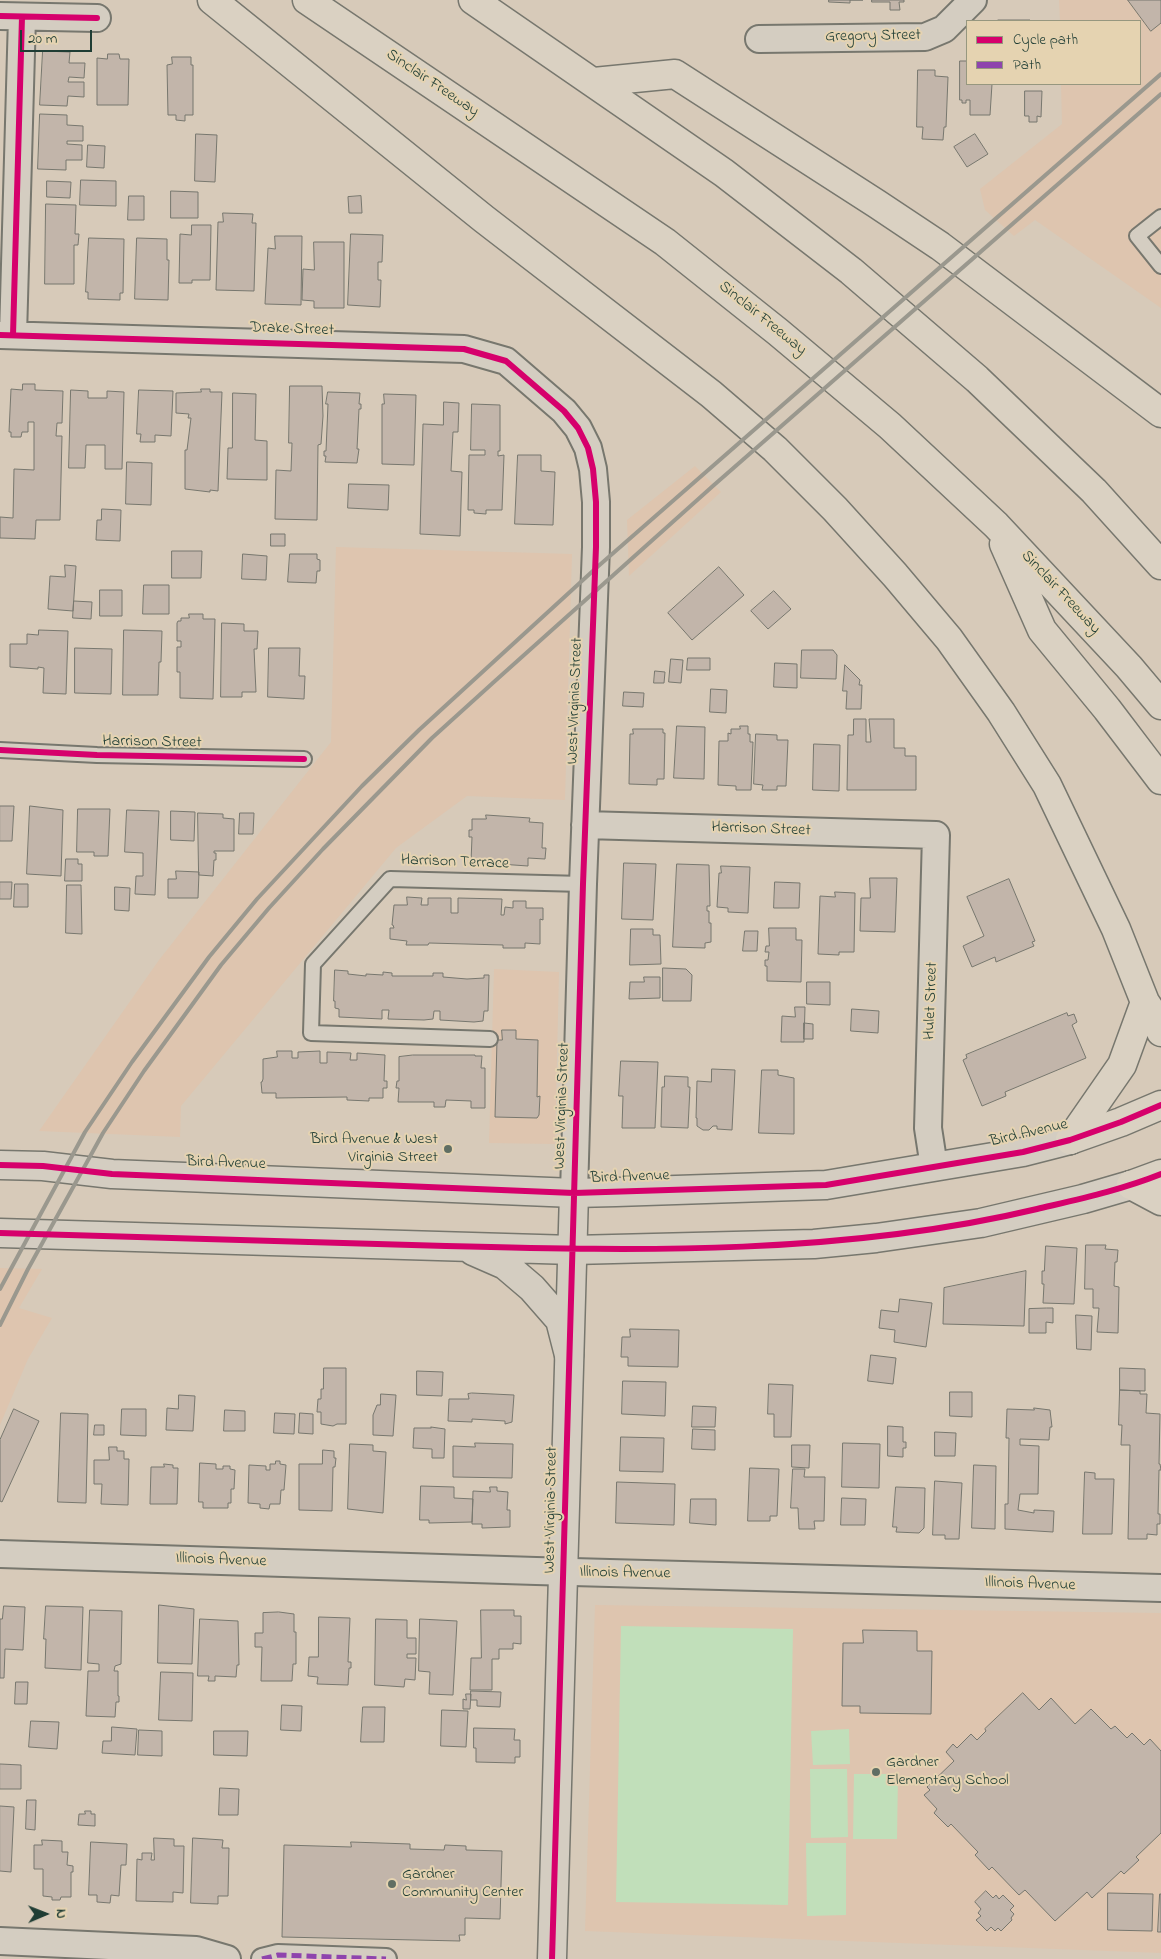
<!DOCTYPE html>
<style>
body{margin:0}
#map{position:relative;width:1161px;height:1959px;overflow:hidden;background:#d7cab9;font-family:"Indie Flower",sans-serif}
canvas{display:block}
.legend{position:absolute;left:966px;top:20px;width:175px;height:65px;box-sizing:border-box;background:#e5d3b1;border:1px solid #96977f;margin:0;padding:6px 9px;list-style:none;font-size:15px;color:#1f3d34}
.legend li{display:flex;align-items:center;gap:10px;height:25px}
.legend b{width:25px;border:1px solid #96977f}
.north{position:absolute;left:20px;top:1889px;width:50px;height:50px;-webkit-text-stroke:4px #e5d3b1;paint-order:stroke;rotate:89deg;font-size:14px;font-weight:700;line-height:20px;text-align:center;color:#1f3d34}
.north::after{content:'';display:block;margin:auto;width:18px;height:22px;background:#1f3d34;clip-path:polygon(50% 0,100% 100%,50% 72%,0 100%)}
.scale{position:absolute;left:20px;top:30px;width:72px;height:22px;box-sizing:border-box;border:2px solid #1f3d34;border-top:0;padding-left:6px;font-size:15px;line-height:18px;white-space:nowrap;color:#1f3d34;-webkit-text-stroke:4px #e5d3b1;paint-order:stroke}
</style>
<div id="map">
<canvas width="1161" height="1959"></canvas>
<ul class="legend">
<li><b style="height:6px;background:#d6006c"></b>Cycle path</li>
<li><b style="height:6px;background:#8e44ad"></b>Path</li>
</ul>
<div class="north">N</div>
<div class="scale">20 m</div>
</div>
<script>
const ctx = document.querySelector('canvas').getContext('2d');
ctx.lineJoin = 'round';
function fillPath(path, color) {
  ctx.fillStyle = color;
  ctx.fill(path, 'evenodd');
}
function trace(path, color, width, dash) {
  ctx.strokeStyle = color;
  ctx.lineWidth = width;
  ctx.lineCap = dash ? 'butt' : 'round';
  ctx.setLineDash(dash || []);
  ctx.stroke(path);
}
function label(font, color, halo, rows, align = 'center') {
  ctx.font = font + ' "Indie Flower",sans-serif';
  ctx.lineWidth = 4;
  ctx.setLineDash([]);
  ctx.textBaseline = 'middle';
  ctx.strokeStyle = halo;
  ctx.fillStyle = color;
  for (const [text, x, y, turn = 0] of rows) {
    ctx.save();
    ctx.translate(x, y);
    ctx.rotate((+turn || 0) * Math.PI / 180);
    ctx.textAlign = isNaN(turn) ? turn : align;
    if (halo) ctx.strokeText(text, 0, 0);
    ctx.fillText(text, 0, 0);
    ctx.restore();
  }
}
const built = new Path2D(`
 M1059,0h102v308l-126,-88 -21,16 -29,-26 -5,-21 82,-65 -1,-40h79v-63h-80z
 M695,466l26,26 -92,84 -2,-56z
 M336,547l236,7 -7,246 -98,-4 -71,52 -215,258 -1,31 -141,-6 120,-171 172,-218z
 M494,969l65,3 -4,172 -66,-1z
 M0,1268l42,1 -23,39 33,10 -24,41 -28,66z
 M595,1605l566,8v340l-576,-22z`);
const green = new Path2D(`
 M621,1626l172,3 -5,276 -172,-3z
 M849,1729l1,35 -37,1 -2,-34z
 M810,1769h37l1,68 -37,1z
 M854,1774h44l-1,65h-44z
 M806,1843h40v72l-39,1z`);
const building = new Path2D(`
 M829,0h34h-13v3l-21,-1z
 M872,0h32v2h-5l1,8h-10v-8h-18z
 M1128,0h33v23l-10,8z
 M998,20h32v1h-32z
 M43,51l27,1 -1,11h16l-1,15 -15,-1 -1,5h16v15l-16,-1 -1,10 -27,-1z
 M108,54h11l1,5h9l-1,46h-31v-47l10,1z
 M172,57h19v8h2v50h-8v6l-9,-1v-5h-8l-1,-50 5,-1z
 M960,61h7v23h25l-2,31h-20v-15h-4v3h-4v-3h-2z
 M918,70h17v6l13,1 -2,50h-2l-1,13 -21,-1 1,-12h-6z
 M1025,91h17l-1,26 -4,-1v6h-8v-6h-4z
 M40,114l27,1v10l16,1v15h-16v3l15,1v15h-16v10l-28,-1z
 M196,134l21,1 -2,47 -20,-1z
 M975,134l13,20 -21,13 -13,-20z
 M88,145l17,1 -1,22 -17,-1z
 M81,180l35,1v25l-36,-1z
 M47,181l24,1 -1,16 -23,-1z
 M171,191l27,1v26h-27z
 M129,196h15v24h-16z
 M361,196l1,17h-13l-1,-16z
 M46,204l30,1 -1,29h4l-1,11h-4v39h-29z
 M223,213l30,1 -1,9h4l-2,68 -38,-1 2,-68h5z
 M192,225h19l-1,55h-18v3h-13l1,-49 11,1z
 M351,234l32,1 -1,27h-4v18h3l-1,27 -32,-2z
 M275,236h27l-1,69 -36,-1 3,-56 7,1z
 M89,238l35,1 -1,54h-3v7l-32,-1v-7h-2z
 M137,238l30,1v21h2l-1,40 -33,-1z
 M314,242h30v66h-30v-7l-12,-1 1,-31 11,1z
 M23,384h12v6l28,1 -1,32h-5l-1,13h6l-2,84h-24l-1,19 -35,-1v-21l13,1 1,-49 20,1v-48h-6v10h-6l-1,5h-10v-5h-2l2,-43 11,1z
 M290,386h32l1,30 -2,28 -3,1 -1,75 -42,-1 1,-49 15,1 1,-28h-3z
 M201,389h9v3h12l-4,99 -8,-1v2l-25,-3v-39h2l4,-32h-3l1,-4 -13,-1v-20l25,-1z
 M71,390l17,1v7h19v-7l17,1 -2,77h-17v-24h-19l-1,23h-16z
 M139,390l34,1 -2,45 -16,-1v7h-15l1,-8h-4z
 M328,392l32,1 -1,11h2v5h-2l-2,40h2l-2,14 -32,-1 1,-6h-2v-5h2l2,-47h-2z
 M233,393l23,1 -1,46 12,1v39l-40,-1 1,-31h4z
 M384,394l32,1 -2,70 -32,-1v-60h2z
 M444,402l15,1 -1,29h-5l-2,39 11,1 -2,64 -40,-2 3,-110 20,1z
 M472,404l28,1v46h-2v5l6,-1 -2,55h-16v4l-12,-1v-3h-6l1,-55h16v-5h-14z
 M518,455h23v16l14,1 -2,53 -38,-1z
 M127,462l25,1 -1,42 -25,-1z
 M349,484l40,1 -1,25 -40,-2z
 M102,509l19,1 -1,31 -24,-1 1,-20h4z
 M271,534h14v12h-14z
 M172,551h30l-1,27h-29z
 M243,554l24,2 -1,24 -24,-1z
 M290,554h27v5l3,1v11h-3l-1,12 -28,-1z
 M65,565l11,1 -3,45 -25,-2 2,-33 15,1z
 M719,567l25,28 -52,45 -24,-27z
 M144,585h25v29h-26z
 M100,590h22v26h-22z
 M774,591l17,18 -23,20 -17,-18z
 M74,601l18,1 -1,17 -18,-1z
 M189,614h14v5h12l-2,80 -33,-1v-26h-3v-25h4v-6h-4v-18l1,-2h3v-3h8z
 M222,623l22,1v7h14l-1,18h-3l2,43h-14v5h-21z
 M39,630l29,1 -2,63 -23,-1 1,-25 -6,-1v2l-28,-2v-23h17v-10l11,1z
 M124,630l38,1 -1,31h-2l-1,33h-35z
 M75,648l37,1 -1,45 -36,-1z
 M269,648h31l-1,28h6l-1,23 -36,-2z
 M802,650h31l4,5 -1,24 -35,-1z
 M688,658h22v12h-23z
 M671,659l12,1 -2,23 -12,-1z
 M775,663l22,1v24l-23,-1z
 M845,665l15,15 -1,5h3l-1,24h-15l1,-18h-4z
 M655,671l10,1 -1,11h-10z
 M711,689l16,1 -1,23 -16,-1z
 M624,692l20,1 -1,14 -20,-1z
 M854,719h12v23h5l-2,-23h25v29h11v8h11v34h-69l1,-55h5z
 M677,726l28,1 -1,52 -30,-1z
 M740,726h8v8h2v8h3l-2,48h-15v-4l-18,-1 1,-44h9v-8l3,1v-5h9z
 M633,729h30v4h2l-1,46h-7v6l-28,-1 1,-50h3z
 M756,734l21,1v5h11l-2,46h-9v4h-15l1,-5 -9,-1z
 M814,744l26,1 -1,46 -26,-1z
 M0,806h14l-2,35h-12z
 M30,806l33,4 -2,66 -34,-2z
 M78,809h32l-2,47h-14v-4h-17z
 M127,810l32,1 -4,84 -20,-1 1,-18h7v-23l-18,-1z
 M171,811l24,1 -1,29 -23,-1z
 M198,813l25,1v4l11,1v32h-20v2h2v7h-2l-1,16 -14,-1z
 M240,813h14l-1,21h-14z
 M486,815l44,3 -1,4 14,1 -1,25h4l-1,11 -17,-1v8l-57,-4 1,-25h-3v-7h3v-11h14z
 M66,859h12v5h4v17h-17z
 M624,863l32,1 -3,56 -31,-1z
 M677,864l32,1 1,41h-3v5h2v12h2v19l-6,1v5l-32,-1z
 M721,866l29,1 -2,46 -20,-1v-4l-11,-1 2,-34h2z
 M176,871l23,1 -1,26h-30v-19h8z
 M870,878h27l-2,54 -35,-1 1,-33h9z
 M1009,879l26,62 -3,1 2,4 -38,16 -1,-5 -23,10 -9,-21 21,-10 -17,-39z
 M0,882h12l-1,17h-11z
 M775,882l25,1 -1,25h-25z
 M15,884h13v23h-14z
 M67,885h14l1,49 -16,-1z
 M115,887l15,1 -1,23 -14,-1z
 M835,892l20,1 -1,59h-15v3l-21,-1 2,-58 15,1z
 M407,897l15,1 -1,7h7v-7h23v15h7v-15l44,1 -1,16h3l1,-8 8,1v-7h13v7h17v12l-3,-1v25l-15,-1v5h-22v-3l-74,-2 -1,2h-22l1,-4 -17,-2v-11h4l-1,-3h-1l2,-20h13z
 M769,928h27v12h6l-1,42 -34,-1v-15h-2v-6h3l1,-8h-4l1,-6h3z
 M631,929h22v6h7l1,29 -31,1z
 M745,931h13l-1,20h-14z
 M663,968l23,1 6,6 -1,26h-28z
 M335,970l13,1v3l18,2v-2l17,1v-3l9,1v3h41v-3h10v4l24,2 17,-1v-3h5l-1,36h-4l-1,10 -9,1 -34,-2v-9h-6l-1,8 -9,1 -36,-1 1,-9h-7v9l-43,-2v-8l-4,-1v-7h-1z
 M644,977h16v21l-31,1 1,-17h14z
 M807,982h23v23l-23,-1z
 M795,1007h10l-1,35h-23l1,-26 13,1z
 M852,1009l27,2 -1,22 -27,-2z
 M1067,1013l1,3 6,-2 3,8 -5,3 14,33 -81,34 1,4 -24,10 -19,-46 4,-2 -1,-3z
 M804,1023l9,1v15h-9z
 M502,1030h14v9l22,1 -1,57 3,-1 -1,19 -2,3 -42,-1 2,-77h5z
 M277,1051h15v7h6v-6l22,-1v12h7v-11l24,1 -1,7h7v-7l28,2 -1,26h3v7h-4v10h-14v3l-22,-1v-3l-71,1v-5h-14l-1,-11h1l1,-3v-20l14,-2z
 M413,1055h62v1h7l-1,12h4v40h-14v-7l-25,-1 -1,7h-11v-5h-36l1,-14h-3l1,-7h2v-24z
 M621,1061l37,1 -3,66h-33l1,-32h-4z
 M712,1069l23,1 -3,60 -15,-1v-3h-4l-4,4h-6l-6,-4v-8h-1l1,-37 14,1z
 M762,1070h16v5l16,3v56l-35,-1z
 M665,1076l23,1v10h2l-2,41 -27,-1 1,-40h2z
 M1086,1245h20l-1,4 13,1 -1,12h-2l-1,24 5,1 -1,46 -21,-1 2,-24h-6v-19h-8z
 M1046,1246l31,2 -3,56 -31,-1 1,-19h-2v-13h2z
 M1026,1271l-2,55 -81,-2 1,-36z
 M900,1299l32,4 -6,44 -32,-5 1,-12 -16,-2 2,-18 17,2z
 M1047,1308h6v15l-7,-1v11h-17v-24z
 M1076,1315l16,1 -1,34 -14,-1z
 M630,1329l49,1 -1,37 -50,-1v-9h-7l1,-20h8z
 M871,1355l25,3 -3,26 -25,-3z
 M324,1368h22v56h-9l-4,2 -12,-2v-12h-4l1,-13h3v-10h2z
 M1120,1368l25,1v22l-25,-1z
 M417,1371l26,1 -1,24 -25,-1z
 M623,1381l43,1 -1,34 -43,-2z
 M769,1384l24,1 -2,52h-17v-23h-6z
 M1120,1390l20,1v3h7l-1,19 14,1 -1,50h1l1,6h-2l-1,44h2v10h-3v11l-10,-1v5h-19l2,-94h-9l1,-20h-3z
 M950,1392h22v25l-22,-1z
 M472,1393l42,2 -2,27 -7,2v-3l-33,-2v3l-24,-1 1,-22h20l-1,-5z
 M381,1394l15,1 -3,41 -20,-1v-20l4,-10h3z
 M179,1395l16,1 -2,35 -27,-1 1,-22 11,1z
 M693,1406l23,1 -1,20h-23z
 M1034,1408l16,2 2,17h-2l-1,13 -29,-1v6l19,1 -1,48h-18l-2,16 16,3v-3l20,1 -1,21 -48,-3v-25h3l1,-66h-3l1,-29 27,1z
 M14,1409l25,12 -37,81 -2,-1v-61z
 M122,1409h24v27l-25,-1z
 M225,1410l20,1v20h-21z
 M61,1413l27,1 -2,89 -28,-1z
 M275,1413l20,1 -1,20 -20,-1z
 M300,1413l13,1v20l-14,-1z
 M95,1425h9v10h-10z
 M888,1426l15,1v15h3v6h-3v9l-15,-1z
 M431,1427l14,2 -1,29h-12v-9l-19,-1 1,-20h17z
 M693,1429l22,1v20l-23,-1z
 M935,1432l21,1 -1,23h-20z
 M621,1437l43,1 -1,34 -43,-1z
 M475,1443l38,1 -1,34 -59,-1v-31l22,1z
 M843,1443l37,1 -1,44 -37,-1z
 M350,1444l23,1v6l13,1 -3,61 -35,-4z
 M792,1445h18l-1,23 -17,-1z
 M109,1447h8v4h7v8h5l-1,46 -27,-1 1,-20h-8v-24h15z
 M323,1450l11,1v7h2l-1,9h-2l-1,44 -33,-1v-46h23z
 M276,1461h4v3l6,1 -2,25h-3l-1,14h-10l-1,5 -9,-1v-4l-12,-1 1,-38 17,1v4h4v-6h5z
 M200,1463l16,1v5h7v-3h7v3l5,1 -1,19h-3v14h-3v5h-25v-6h-4z
 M164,1464l9,1v3h5l-1,36h-27l1,-37h13z
 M974,1465l22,1 -1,63 -23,-1z
 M750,1468l29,1 -2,47h-7v5h-22z
 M793,1469h12l-1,8h21l-1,44h-10l1,8h-16l-1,-21h-7z
 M1085,1472l10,1v6h19l-2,55h-29z
 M935,1481l27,2 -3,56h-14v-4h-12z
 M617,1482l58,2 -1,41 -58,-2z
 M421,1486l33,1v11l19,1 -1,23 -43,1v-3h-9z
 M490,1487h7v4l11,1 -1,18h3v17l-28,1v-4h-10l1,-33 17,1z
 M896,1487l29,1 -1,40 -5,5 -23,-1 1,-5h-4z
 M842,1498l24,1 -1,26h-24z
 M691,1499h25v26l-26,-2z
 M159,1605l35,4 -2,55 -34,-1z
 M4,1606l21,1 -2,43 -18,-1 -1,29h-4v-59h2z
 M46,1606l37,1 -2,63 -36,-2 1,-29h-2z
 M90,1610l32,1 -1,53 -6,2 -1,5h4v25h1v6h-3l-1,15 -29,-1 2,-45h11v-7l-11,-1z
 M481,1610h33v6h7v28l-8,-1v6h-14v10h-7v31h-22l1,-32h10z
 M279,1612l15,2v18h2v32h-3l-1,17h-31l1,-34h-7v-14h8v-20z
 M319,1617l31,1 -2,44h3v6h-2l-1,17 -31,-1 1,-7 -10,-1 1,-19h9z
 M200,1619l38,2 1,44h-2l-1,12 -21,-1v5h-7l1,-5h-11z
 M376,1619l31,1v18h9v16h-9v4h9l-1,22 -10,-1 -1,8 -29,-2z
 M420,1619l37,2 -4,74 -24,-1 1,-22 -11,-1z
 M863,1630l54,1v20h15l-1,63 -71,-1v-7h-18l1,-63h20z
 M161,1672l32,1 -1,48 -33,-1z
 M16,1682h12l-1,22h-12z
 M471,1691l30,1 -1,15 -23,-1v-6h-6z
 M1023,1693l16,17 12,-12 24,26 16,-15 20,20 4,-3 12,12 5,-5 12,12 6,-6 11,12v82l-25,24 3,3 -15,14 -3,-3 -29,27 -5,-6 -32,29 -30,-31 -6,5 -27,-28 -3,3 -14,-15 3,-3 -27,-28 -3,3 -14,-14 3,-4 -13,-14 6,-5 -3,-3 27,-26 -8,-9 7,-8 4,4 14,-14 6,6 9,-9 -1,-2z
 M466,1694h5l-1,15h-7v-10l3,1z
 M282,1705l20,1 -1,25 -20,-1z
 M363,1707h22l-1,35h-23z
 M442,1710l26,1 -2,36 -25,-1z
 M31,1721l28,1 -2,27 -28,-2z
 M112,1727l25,2 -2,26 -33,-2 1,-12h8z
 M474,1728l41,1 -1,11h6v17h-5v6l-39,-1v-14h-2z
 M139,1730l23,1v25l-24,-1z
 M214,1731h34l-1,25 -33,-1z
 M0,1764l21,1v24h-21z
 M220,1788l19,1 -1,26h-19z
 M27,1800h9l-1,30 -9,-1z
 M0,1806l14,1 -3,65 -11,-1z
 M85,1811h6v3h4v12l-17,-1 1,-11h6z
 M154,1838l20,1v7h10l-1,47 -10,-1v10l-37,-1 1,-42 5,1v-7h10l-1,7h3z
 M193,1838l30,2 -1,8h7l-1,48h-10v8l-27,-1z
 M42,1840l20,1v11h6l-1,13 6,1v6h-2v25h-10l-1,3h-8v-3l-9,-1v-27h-9v-24h8z
 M91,1842l36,2 -1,21h-5l-2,31 -8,-1 -1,8 -13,-1v-7h-8z
 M351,1842l59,2v5l34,1 1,-5 21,1v4l36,1 -2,68 -35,-1v17h-6l1,6 -178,-4 2,-92 67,2z
 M986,1891l7,7 3,-3 3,4 4,-4 11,11 -4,4 4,4 -3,4 1,2 -11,11 -3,-3 -3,3 -4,-4 -4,4 -11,-11 5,-4 -3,-3 3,-4 -6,-7z
 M1108,1893l45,1 -1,37 -44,-1z
 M1160,1894h1v38h-3z`);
const service = new Path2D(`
 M1161,217l-24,19 24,30
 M0,750l97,5 207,4
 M490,1039l-179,-6 2,-69 77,-85 193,5`);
const pedestrian = new Path2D(`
 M262,1959l16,-4 108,4`);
const minor = new Path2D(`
 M0,16l97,2
 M759,39l166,-2 19,-8 29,-29
 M0,335l464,14 42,12 58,50 14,17 10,20 5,21 3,33v45l-13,337 -9,309
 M13,335l9,-318
 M585,825l351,10 -8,293 6,39
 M0,1554l536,17 625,17
 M0,1941l196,9 31,9`);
const tertiary = new Path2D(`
 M552,1959l22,-766`);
const secondary = new Path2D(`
 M0,1165l43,1 69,8 462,19 42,-1 210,-7 197,-33 47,-12
 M0,1233l573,17 241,-6 62,-6 105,-15 102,-24 48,-14
 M473,1251l32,14 27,23 28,32 9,35`);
const primary = new Path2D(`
 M1070,1140l51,-18 40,-17
 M1131,1185l30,-11`);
const motorway = new Path2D(`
 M212,0l272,219 227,175 64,55 60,60 60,66 54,64 52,73 46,73 69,144 29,73 12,18 4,12
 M307,0l358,242 113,90 112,94 106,99 133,142 32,38
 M473,0l251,173 127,98 126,108 117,112 67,74
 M594,82l81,-8 202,130 63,42 221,167
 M1004,544l38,86 65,79 54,71
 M1070,1140l52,-75 23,-63
 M1131,1185l30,16`);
const rail = new Path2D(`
 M0,1289l85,-157 47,-70 77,-105 48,-58 105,-113 57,-56 176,-161 566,-495
 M0,1325l28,-56 75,-136 41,-62 77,-106 48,-57 54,-59 109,-111 63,-57 219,-196 447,-391`);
const quiet = new Path2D(`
 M262,1959l16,-4 108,4`);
const cycleway = new Path2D(`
 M0,16l97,2
 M0,335l464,14 42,12 58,50 14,17 10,20 5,21 3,33v45l-13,337 -31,1075
 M13,335l9,-318
 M0,750l97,5 207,4
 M0,1165l43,1 69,8 462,19 252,-8 197,-33 47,-12 51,-18 40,-17
 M0,1233c149,4 298,8 446,13 197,5 398,9 591,-37 42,-10 84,-19 124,-35`);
const markers = [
 [448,1149,5,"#5f6e63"],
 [876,1772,5,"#5f6e63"],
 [392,1884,5,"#5f6e63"]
];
const streetNames = [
 ["Gregory Street",873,37,-1],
 ["Sinclair Freeway",432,84,34],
 ["Sinclair Freeway",762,319,39],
 ["Drake Street",292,330,2],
 ["Sinclair Freeway",1060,593,47],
 ["West Virginia Street",576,701,-88],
 ["Harrison Street",152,743,1],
 ["Harrison Street",761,830,2],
 ["Harrison Terrace",455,863,2],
 ["Hulet Street",932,1001,-88],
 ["West Virginia Street",563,1106,-88],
 ["Bird Avenue",1029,1134,-13],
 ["Bird Avenue",226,1164,2],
 ["Bird Avenue",630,1178,-2],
 ["West Virginia Street",552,1510,-89],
 ["Illinois Avenue",221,1561,2],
 ["Illinois Avenue",625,1574,1],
 ["Illinois Avenue",1030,1585,2]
];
const poiNames = [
 ["Bird Avenue & West",438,1140,"right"],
 ["Virginia Street",438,1158,"right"],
 ["Gardner",886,1763],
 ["Elementary School",886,1781],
 ["Gardner",402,1875],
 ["Community Center",402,1893]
];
fillPath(built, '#dec5af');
fillPath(green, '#c1dfba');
fillPath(building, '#c2b5aa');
trace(building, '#77776e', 1);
trace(service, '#77776e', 18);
trace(pedestrian, '#77776e', 24);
trace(minor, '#77776e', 30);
trace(tertiary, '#77776e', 31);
trace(secondary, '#77776e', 31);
trace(primary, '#77776e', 31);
trace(motorway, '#77776e', 31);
trace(service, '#d4cdc1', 14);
trace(pedestrian, '#d4cdc1', 20);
trace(minor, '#d4cdc1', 26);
trace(tertiary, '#d4cdc1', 28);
trace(secondary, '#d4cdc1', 28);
trace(primary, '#dad1c2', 28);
trace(motorway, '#dad1c2', 28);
trace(rail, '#9a988e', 4);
trace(quiet, '#8e44ad', 5, [10, 5]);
trace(cycleway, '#d6006c', 6);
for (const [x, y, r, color] of markers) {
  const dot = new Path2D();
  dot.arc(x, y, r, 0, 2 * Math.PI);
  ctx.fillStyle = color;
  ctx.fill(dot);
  trace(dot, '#e5d3b1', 2);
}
label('16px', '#1f3d34', '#e5d3b1', streetNames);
label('16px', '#1f3d34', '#e5d3b1', poiNames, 'left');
</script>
